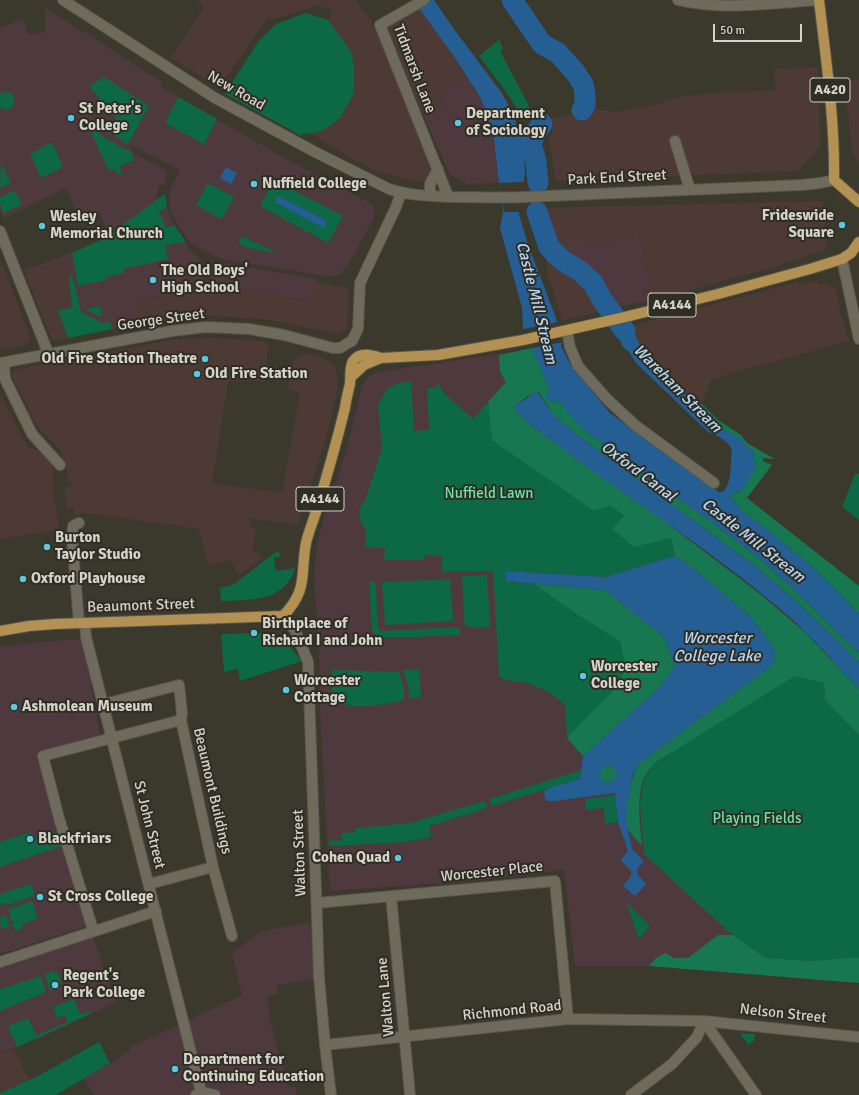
<!DOCTYPE html>
<style>
body{margin:0}
#map{position:relative;width:859px;height:1095px;overflow:hidden;background:#3b382c;font-family:Signika,sans-serif}
canvas{display:block}
.scale{position:absolute;left:713px;top:24px;width:89px;height:18px;box-sizing:border-box;border:2px solid #d4d3cb;border-top:0;padding-left:5px;font-size:12px;line-height:14px;white-space:nowrap;color:#d4d3cb;-webkit-text-stroke:3px #302e22;paint-order:stroke}
</style>
<div id="map">
<canvas width="859" height="1095"></canvas>
<div class="scale">50 m</div>
</div>
<script>
const ctx = document.querySelector('canvas').getContext('2d');
ctx.lineJoin = 'round';
function fillPath(path, color) {
  ctx.fillStyle = color;
  ctx.fill(path, 'evenodd');
}
function trace(path, color, width, dash) {
  ctx.strokeStyle = color;
  ctx.lineWidth = width;
  ctx.lineCap = dash ? 'butt' : 'round';
  ctx.setLineDash(dash || []);
  ctx.stroke(path);
}
function label(font, color, halo, rows, align = 'center') {
  ctx.font = font + ' Signika,sans-serif';
  ctx.lineWidth = 4;
  ctx.setLineDash([]);
  ctx.textBaseline = 'middle';
  ctx.strokeStyle = halo;
  ctx.fillStyle = color;
  for (const [text, x, y, turn = 0] of rows) {
    ctx.save();
    ctx.translate(x, y);
    ctx.rotate((+turn || 0) * Math.PI / 180);
    ctx.textAlign = isNaN(turn) ? turn : align;
    if (halo) ctx.strokeText(text, 0, 0);
    ctx.fillText(text, 0, 0);
    ctx.restore();
  }
}
const commercial = new Path2D(`
 M196,0h162l-1,1 5,8 8,9 67,152 -11,12 -12,-1 -37,-9 -45,-25 -20,-13 13,-5 25,-79 -22,-30 4,-11 -15,-3 -43,13 -5,-3 -50,71 -48,-29 33,-51z
 M420,9l33,46 14,23 -29,15 5,13 -20,8 -36,-88z
 M818,67l2,79 -22,25 -242,10 -7,-41 4,-10 -5,-10 44,-11 26,3 40,-8 20,-7 48,-5 49,-2 -1,-21z
 M844,80h15v84l-5,-8 -2,-6z
 M820,201l3,2 4,43 -2,4 -47,16 -102,28 -30,7 -4,-12 10,-3 -13,-51 -40,10 -50,2 13,13 18,11 13,12 16,26 -46,12 -15,-46 -10,-67z
 M0,261h1l30,77 -4,6 -27,6z
 M65,261l4,13 4,34 -15,3 10,27 -15,3 -28,-67z
 M817,280l2,4 6,-1 6,4h4l6,28 8,26 -138,38 -9,25h-8l-32,-33 -22,-26 -4,-8 -2,-7 -3,-4 166,-44 6,2z
 M316,282l32,6 -1,41 -8,5 -68,-14 -64,-5 -7,3 -34,4 -38,7 -1,-10 11,-3v-15l69,-17 4,-1 100,19z
 M215,338l48,3 5,2 -3,38h-37l-16,103 70,8 18,-99 -10,-2 -2,-5 5,-25 3,-4 4,-3h8l17,5 9,5 4,14v8l-11,48 -29,91 -48,-7 -1,9 6,1 -2,24 6,1 4,5 -24,17 -9,-15 -22,6 -9,-37 -103,-15 -14,-1 -2,2h-4l-2,-2v-6l-8,1 -1,-21 8,-2 -3,-2 -4,-18 -6,-15 -23,-24 -10,-16 2,-1 -18,-33 4,-6 53,-11 5,2 28,-8 74,-14z
 M0,394l28,54h4l9,4 9,8 3,10 1,31 2,7 3,22 -59,9z
 M0,1049l2,4 12,-4 15,31 -29,13z`);
const education = new Path2D(`
 M45,8l41,25 76,49 -1,4 17,11 112,64 82,43 3,12 -27,49 -9,11h-9l-11,-1 -91,-15 -12,-3 -21,-11 -6,-4 -16,-26 -3,-7v-19l10,-20 -51,-26 4,9 35,18 -4,13 -5,2 -3,13 9,-5 2,14 7,17 17,26 13,12 -1,22 -65,16v15l-11,3 1,7 -60,12 -10,-28 14,-2 -3,-34 -4,-13 -40,13 -1,-4 64,-23 20,-12 -8,-22 -20,8 -14,-33 -63,31 -3,-9v-183l23,-8 5,15 17,-2z
 M467,78l13,19 7,16 7,27 5,43 -32,1 -17,-9 -27,-61 20,-8 -5,-13z
 M639,235l13,52 -10,2 4,12 -37,8 -16,-26 -13,-12 -18,-11 -13,-13 50,-3z
 M211,261l106,18 -6,23 -101,-19z
 M504,353l8,35 13,10 -11,9 316,252 29,30v294l-210,-17h-74l-11,-96 -94,11 -140,10 -10,-179 -1,-67 -5,-67 3,-34 7,-27 23,-68 15,-64 6,-8 9,-5z
 M82,639l9,35v12l10,51 -60,15 13,66 8,28 28,79 -90,29v-307l41,-5z
 M310,922l5,58 -38,5 1,8 -11,4 4,27 18,63h7l1,8h-204l-9,-17 46,-27v-4l112,-52 -10,-42 29,-22z
 M93,937l23,65 -78,37 -36,14 -2,-4v-81z`);
const green = new Path2D(`
 M306,13l22,7 22,30 4,15v28l-14,25 -15,11 -13,5 -8,-1 -2,3 -77,-42 33,-52 18,-18z
 M499,40l4,9 -3,2 32,61h-6l-9,-3 -10,-16 -28,-37z
 M104,77l45,29 -21,38 -25,-15 13,-11 -27,-32z
 M3,92l8,1 3,3v9c-4,5 -9,6 -14,2v-13z
 M178,97l39,22 -13,25 -39,-21z
 M92,127l14,12 27,14 -1,2 2,5 -15,7 3,6 -5,2 -3,-6 -5,2 -18,-39z
 M52,142l11,25 -22,11 -11,-24z
 M1,159l1,6 9,18 -11,5z
 M274,180l69,36 -15,27 -68,-37zM278,196l49,25 -3,6 -49,-25z
 M208,183l26,14 -12,22 -26,-14z
 M15,191l7,14 -19,8 -3,-10v-6l4,-2z
 M165,194l2,14 -8,3 7,17 8,-3 12,17 -21,3 3,14 -45,10 1,4 -19,4 1,3 -28,6 -6,-33 29,-13z
 M242,236l37,18 -31,-6 -10,-5z
 M69,274l5,6 7,32 21,11 8,-1 2,7 -44,9 -10,-28 14,-2z
 M100,306l2,11 -18,-8z
 M411,381l3,50 15,-1 -2,-42 10,-1v-5l8,12 28,25 33,-37 4,29 161,127 4,18 -70,21 -100,-6 1,10 99,9 59,47 -81,119 -16,-18 -2,-33c-13,-12 -27,-20 -44,-23 -8,-1 -14,-1 -22,-5l-6,-106h-46l-5,2v-17l-18,-1v5h-40l1,-12 -20,-1 1,-16 -6,-11 -1,-10 5,-9h1l17,-53 -4,-43 8,-15 10,-6z
 M855,474h4v46l-17,-13z
 M279,551l1,6 -6,1 2,13 19,-3c-9,34 -47,32 -74,33l-1,-13 13,-3 40,-31z
 M487,575l3,52 -19,1v-2l-5,1v-5h-2l-2,-46z
 M450,579l3,42 -68,4 -3,-43z
 M371,581l4,2 1,4 2,41 3,3 78,-4 1,8 -49,2h-32l-6,-5 -1,-4 -3,-45z
 M254,633l13,1 19,8 16,19 -62,20 -2,-12 -14,3 -3,-38z
 M419,669l2,28 -12,2c0,-11 -2,-19 -6,-29z
 M333,670l66,2 5,16v12c-25,5 -48,12 -72,-1l-1,-25z
 M795,675l29,8 1,17 34,35v223h-11l-35,3 -48,-3 -36,-26 -85,-78 -4,-51 3,-21 10,-18z
 M581,770l-1,9 -88,27 -3,-7z
 M615,795l3,27 -13,2 -1,-16 -18,2 -1,-11z
 M485,801l2,7 -58,18 2,11 -26,5 -74,4 -4,-5 15,-1v-7l13,-1v-4l54,-5z
 M58,831l4,15 -62,21v-25l31,-10 3,7z
 M31,884l4,12 -28,9 -1,-2 -6,2v-11z
 M32,901l6,17 -16,6 1,4 -8,3 -7,-22z
 M626,902l24,24 -11,13z
 M6,915l4,11 -9,3 -1,-12z
 M53,971l5,2 3,10 -2,4 -9,4 -5,-17z
 M41,976l5,16 -46,19v-22z
 M74,999l6,15 9,-3 1,3 -73,33 -9,-21 20,-8 8,17 32,-13 -3,-7 -8,3 -4,-11z
 M740,1033l15,1 -1,7 -6,4z
 M99,1042l11,21 -54,32h-56v-2l38,-17z`);
const forest = new Path2D(`
 M532,348l18,41 2,13 7,-1 29,32 51,38 66,46 55,42 25,22 74,72v9l-60,-58 -40,-35 -187,-138 -18,-15 -16,-25 -13,7 -11,9 11,13 15,12 115,82 104,79 46,39 54,57v46l-34,-35 -1,-17 -29,-7 -142,88c-3,6 -9,12 -11,19 -5,20 -2,42 0,63 -4,-5 -11,-11 -14,-17 -6,-15 3,-51 10,-65l134,-99 3,-9 -1,-8 -24,-32 -55,-46 -20,-14 -4,-18 -37,9 -22,-18 12,-13 -14,-11 -16,6 -102,-71 -4,-38 18,-20 -6,-10 -1,-17z
 M694,404h8l16,16 23,15 6,8 28,16 -12,-1v3l9,4 -25,33 112,88v28l-49,-49 -45,-37 -23,-17 -12,-15 3,-5 6,1 16,-24 -2,-18c-22,-11 -42,-29 -59,-46z
 M535,584l70,6 59,47 11,29 -13,19 -79,71 -16,-18 24,-25 25,-25 10,-21 -6,-26c-30,-18 -58,-36 -85,-57z
 M599 774a9 9 0 1 1 18 0a9 9 0 1 1-18 0Z
 M718,935h15l32,23 48,3 35,-3h11v25l-210,-17 7,-8 9,-5 9,5h14z`);
const water = new Path2D(`
 M412,0h22l20,29 47,63 12,21 11,40 1,20 -6,41 9,31 27,70 8,26 -2,5 9,18 40,49 109,79h4c8,-10 7,-19 8,-31 0,-4 2,-9 0,-13 -3,-7 -16,-14 -23,-16l-72,-69 -7,-11 -7,-6 -4,-13 -17,-22 18,-4 15,23 2,7 4,8 22,26 52,53 27,15 5,7 7,4 2,18 -13,23h-9l-3,5 12,15 23,17 45,37 49,49v39l-74,-72 -25,-22 -55,-42 -66,-46 -51,-38 -15,-14 -14,-18 -7,1 -4,-2 -2,-5 4,-6 -27,-60 -1,-21 -22,-80 3,-16 -4,-29 -5,-43 -7,-27 -7,-16 -27,-42 -37,-51z
 M226,167l11,6 -6,11 -11,-6z
 M278,196l49,25 -3,7 -49,-26z
 M537,391l17,25 18,15 187,138 40,35 60,58v27c-22,-23 -42,-47 -65,-68 -84,-74 -181,-131 -269,-201l-11,-13z
 M675,556l20,14 55,46 24,32 1,8 -3,9 -134,99 -6,12 -5,33 -1,11 6,29 12,12 -7,8 1,6 8,9 -11,12 -12,-10 8,-10v-6l-10,-9 7,-11 -10,-28 -3,-29 -61,8h-6l-3,-2 -1,-8 8,-4 28,-8 3,-23 79,-71 13,-19 -11,-29 -59,-47 -99,-9 -1,-10 100,6zM609,765l5,3 3,6 -3,6 -6,3 -6,-3 -3,-5 4,-8z`);
const pier = new Path2D(`
 M524,180h2v2l-4,30h-18l-5,-29 25,-1z
 M619,307l13,20 -15,4 -16,-20z
 M559,322l5,20 -32,6 -9,-19z`);
const river = new Path2D(`
 M512,0l30,44 16,9 17,19 8,12 2,10v11l-3,5
 M531,143l5,19 2,21
 M512,149l19,-6 5,-11 6,-8
 M537,212l12,35 13,13 18,11 13,12 10,18 22,30`);
const minor = new Path2D(`
 M63,0l152,98 100,54 74,37c21,7 43,7 65,8 24,0 48,1 72,0l276,-12 18,-2 14,-3
 M424,0l-44,25 68,171
 M678,0c43,11 97,3 141,0
 M675,141l15,49
 M430,195v-11l8,-15
 M0,231l49,124
 M842,259l17,80
 M567,331l3,16 8,19 30,34 27,25 79,58
 M0,363l172,-32 34,-4 43,2 35,6 49,13h7l8,-5 4,-2 6,-12 2,-46 36,-76 5,-14
 M4,363l1,16 27,55 28,31
 M283,616l12,14 13,32 11,315 6,68 6,50
 M79,623l-7,-85 1,-12 6,-3
 M85,623l1,14 115,455
 M104,704l75,-19 3,28 -1,7 32,147 19,69
 M149,884l64,-17
 M391,896l19,199
 M317,903l238,-22 13,138
 M93,930l-34,-112 -16,-62 138,-36
 M0,962l156,-51
 M704,1021l52,74
 M325,1045l243,-26 136,2 155,16
 M196,1095l5,-3 14,3
 M631,1095l41,-31 25,-27 7,-16`);
const major = new Path2D(`
 M819,0c7,60 16,120 15,180l25,22
 M351,377l13,-12 17,-7 57,-3 85,-15 102,-23 93,-23 92,-25 32,-10 9,-6 8,-11
 M0,631l29,-5 26,-2 228,-8c26,-27 17,-42 23,-73 3,-13 9,-26 12,-38 10,-32 19,-65 27,-97 1,-8 3,-16 5,-24 1,-8 -1,-16 3,-23 7,-10 20,-6 28,-3`);
const markers = [
 [71,118,4,"#57c9e2"],
 [458,123,4,"#57c9e2"],
 [254,184,4,"#57c9e2"],
 [842,225,4,"#57c9e2"],
 [42,226,4,"#57c9e2"],
 [153,280,4,"#57c9e2"],
 [205,359,4,"#57c9e2"],
 [197,374,4,"#57c9e2"],
 [47,547,4,"#57c9e2"],
 [23,579,4,"#57c9e2"],
 [254,633,4,"#57c9e2"],
 [583,676,4,"#57c9e2"],
 [286,690,4,"#57c9e2"],
 [14,707,4,"#57c9e2"],
 [30,839,4,"#57c9e2"],
 [398,858,4,"#57c9e2"],
 [40,897,4,"#57c9e2"],
 [55,985,4,"#57c9e2"],
 [175,1069,4,"#57c9e2"]
];
const shields = [
 [830,90,40],
 [672,305,48],
 [320,499,48]
];
const shieldNames = [
 ["A420",830,90],
 ["A4144",672,305],
 ["A4144",320,499]
];
const streetNames = [
 ["Tidmarsh Lane",414,69,69],
 ["New Road",236,91,30],
 ["Park End Street",617,178,-3],
 ["George Street",161,320,-8],
 ["Beaumont Street",141,606,-2],
 ["Beaumont Buildings",212,791,77],
 ["St John Street",149,825,76],
 ["Walton Street",300,853,-92],
 ["Worcester Place",492,872,-6],
 ["Walton Lane",386,997,-95],
 ["Richmond Road",512,1011,-6],
 ["Nelson Street",783,1014,6]
];
const poiNames = [
 ["St Peter's",79,109],
 ["College",79,126],
 ["Department",466,114],
 ["of Sociology",466,131],
 ["Nuffield College",262,184],
 ["Frideswide",834,216,"right"],
 ["Square",834,233,"right"],
 ["Wesley",50,217],
 ["Memorial Church",50,234],
 ["The Old Boys'",161,271],
 ["High School",161,288],
 ["Old Fire Station Theatre",197,359,"right"],
 ["Old Fire Station",205,374],
 ["Burton",55,538],
 ["Taylor Studio",55,555],
 ["Oxford Playhouse",31,579],
 ["Birthplace of",262,624],
 ["Richard I and John",262,641],
 ["Worcester",591,667],
 ["College",591,684],
 ["Worcester",294,681],
 ["Cottage",294,698],
 ["Ashmolean Museum",22,707],
 ["Blackfriars",38,839],
 ["Cohen Quad",390,858,"right"],
 ["St Cross College",48,897],
 ["Regent's",63,976],
 ["Park College",63,993],
 ["Department for",183,1060],
 ["Continuing Education",183,1077]
];
const parkNames = [
 ["Nuffield Lawn",489,494],
 ["Playing Fields",757,819]
];
const waterNames = [
 ["Castle Mill Stream",536,303,76],
 ["Wareham Stream",677,389,45],
 ["Oxford Canal",638,472,37],
 ["Castle Mill Stream",753,541,38],
 ["Worcester",717,639],
 ["College Lake",717,657]
];
fillPath(commercial, '#4e3a34');
fillPath(education, '#4d393e');
fillPath(green, '#0d6846');
fillPath(forest, '#167751');
fillPath(water, '#245e93');
fillPath(pier, '#3b382c');
trace(river, '#245e93', 21);
trace(minor, '#57554b', 12);
trace(major, '#57554b', 12);
trace(minor, '#6e6b5d', 10);
trace(major, '#b39153', 10);
for (const [x, y, r, color] of markers) {
  const dot = new Path2D();
  dot.arc(x, y, r, 0, 2 * Math.PI);
  ctx.fillStyle = color;
  ctx.fill(dot);
  trace(dot, '#302e22', 1.5);
}
for (const [x, y, w] of shields) {
  const box = new Path2D();
  box.roundRect(x - w / 2, y - 12, w, 24, 3);
  ctx.fillStyle = '#302e22';
  ctx.fill(box);
  trace(box, '#d4d3cb', 1);
}
label('bold 14px', '#d4d3cb', null, shieldNames);
label('15px', '#d4d3cb', '#302e22', streetNames);
label('bold 15px', '#d4d3cb', '#302e22', poiNames, 'left');
label('15px', '#6ae2aa', '#302e22', parkNames);
label('italic 16px', '#b8d6f6', '#302e22', waterNames);
</script>
